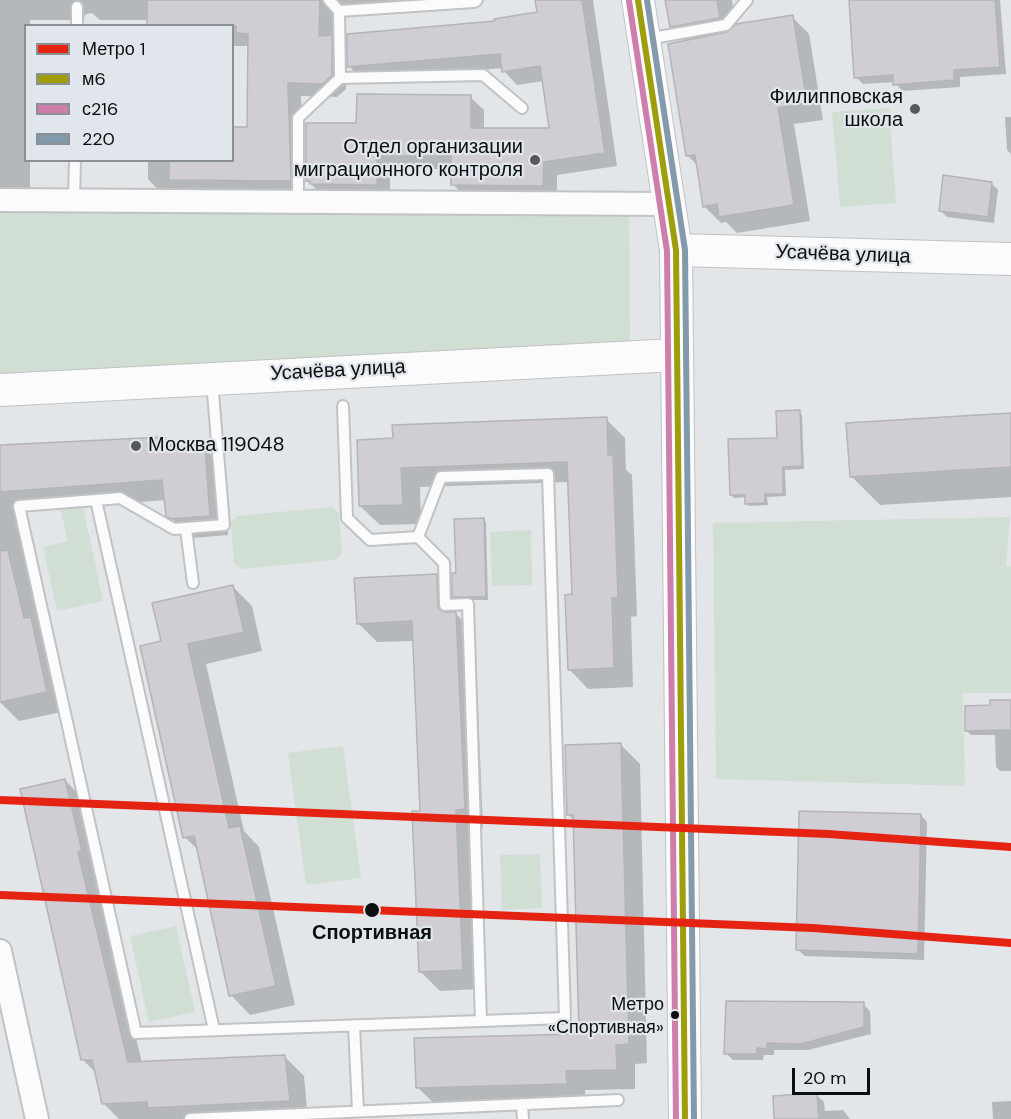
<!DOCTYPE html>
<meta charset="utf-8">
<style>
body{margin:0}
#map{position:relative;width:1011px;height:1119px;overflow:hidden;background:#e3e6e9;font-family:"DM Sans",sans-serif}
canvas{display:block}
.legend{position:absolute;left:24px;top:24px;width:210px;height:138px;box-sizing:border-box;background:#e0e6ec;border:2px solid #8b9094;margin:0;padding:8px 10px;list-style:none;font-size:18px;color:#0c0e10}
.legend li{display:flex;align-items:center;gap:12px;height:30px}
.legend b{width:30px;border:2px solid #8b9094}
.scale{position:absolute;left:792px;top:1068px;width:78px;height:27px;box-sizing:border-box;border:3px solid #0c0e10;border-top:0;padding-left:8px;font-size:18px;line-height:21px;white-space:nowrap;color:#0c0e10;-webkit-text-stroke:4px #e0e6ec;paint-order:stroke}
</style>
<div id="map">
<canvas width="1011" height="1119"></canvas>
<ul class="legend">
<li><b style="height:8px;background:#e42313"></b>Метро 1</li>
<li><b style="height:8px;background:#9e9d0b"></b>м6</li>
<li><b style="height:8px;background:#ce7eab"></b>с216</li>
<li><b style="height:8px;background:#829aab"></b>220</li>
</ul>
<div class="scale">20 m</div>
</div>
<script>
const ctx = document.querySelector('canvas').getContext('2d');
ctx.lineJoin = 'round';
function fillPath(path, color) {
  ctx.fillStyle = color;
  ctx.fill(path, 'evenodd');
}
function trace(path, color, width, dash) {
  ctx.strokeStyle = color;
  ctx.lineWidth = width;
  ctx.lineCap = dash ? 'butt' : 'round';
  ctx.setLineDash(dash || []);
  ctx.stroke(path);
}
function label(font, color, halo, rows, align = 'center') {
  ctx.font = font + ' "DM Sans",sans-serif';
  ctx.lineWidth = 4.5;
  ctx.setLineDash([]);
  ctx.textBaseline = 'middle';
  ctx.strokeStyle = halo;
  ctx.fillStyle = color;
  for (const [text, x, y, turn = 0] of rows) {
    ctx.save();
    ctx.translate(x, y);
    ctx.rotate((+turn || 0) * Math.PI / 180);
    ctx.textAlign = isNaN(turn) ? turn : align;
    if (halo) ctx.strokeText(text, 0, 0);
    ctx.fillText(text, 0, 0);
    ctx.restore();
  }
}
const green = new Path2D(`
 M889,108l7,95 -56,4 -8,-95z
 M74,212l187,2h368l1,130 -630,31v-162z
 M82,503l21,98 -46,10 -14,-64 25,-6 -8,-33z
 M332,507l7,6 3,40 -6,7 -94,9 -8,-6 -3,-40 6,-7z
 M1010,517l-4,49h5v127h-48l2,93 -249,-7 -3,-256z
 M531,530l1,55 -40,1 -2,-54z
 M343,746l18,132 -55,7 -18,-132z
 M540,854l2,54 -40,2 -2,-55z
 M176,926l19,86 -46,10 -19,-86z`);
const shadow = new Path2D(`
 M0,0h452l-119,10v28l12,12 1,39 -9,8 -36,-1 3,98 -143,-1 -13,-14v-19h84l17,-31 1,-83h-18v-20l-84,-6h-48l-8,-7 -6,1 -3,6h-53v6h-4v134h4v34h-30z
 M537,0h56l24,166 -60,9v24l-91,-1 -13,-14v-15h-63v29h-65l-18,-18 51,-55 112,-28 14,13v19l67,1 -7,-49 -27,4 -13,-14 -1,-3 -141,12 -13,-14 177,-47 13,-5z
 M667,0h65l4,26 56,-9 17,17 14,86 -29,4 16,97 -73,12 -11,-11 -5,1 -17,-17 -6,-40 -10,-10 -1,-114 -16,-15z
 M850,0h150l6,74 -46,3v10l-58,4 -7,-9 -32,2 -7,-7z
 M1005,117h6v37l-4,-4z
 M991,183l7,7 -4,33 -47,-6 -7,-7z
 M799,412l3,3 2,54 -19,1 1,26 -19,1 1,8 -19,1 -3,-3v-6l-12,1 -3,-3z
 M1011,415v82l-131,8 -29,-29z
 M606,419l19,19 1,32 6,5 5,141 -6,1 2,70 -45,2 -19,-20 4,-73 -4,-114 -149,5 1,37 -41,1 -20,-19 34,-66z
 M165,438l10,10h29l20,19 4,68 -36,3 -24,-23 -2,-15 -152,12 27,116 9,10 16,73 -47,10 -19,-19v-256z
 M483,519l3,3 2,78h-32v14l19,19 8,195 -8,1 7,160 -42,2 -20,-20 1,-158 -7,-172 -37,1 -19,-19 78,-47 18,17 3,-18z
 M233,587l19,19 10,45 -56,13 38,167 15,16 36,158 -45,10 -19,-20 -32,-144 -14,-14 -22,-195z
 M1011,701v70h-11l-4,-4 -1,-32h-24l-4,-4z
 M621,745l19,19 7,299 -12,1v25l-50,1v13l-148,3 -20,-19 163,-52 -5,-214 -6,-6z
 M65,780l19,20 12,71 46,192 143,-6 19,19 4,43h-189l-15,-15 -7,-30 -15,-15z
 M921,815l6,7 -3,138 -119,-4 -7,-6z
 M863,1004l7,7 1,23 -63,16h-34v5h-10l-1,5h-30l-7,-7z
 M817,1095l7,7 1,9 18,-1 7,9h-75z
 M1011,1101v18h-18l-1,-17z`);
const building = new Path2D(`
 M147,0h173l-1,36 13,-1v40l-9,9 -35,-1 3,98 -122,-1v-20h63v-33h15l1,-93 -12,-1v-7h-89z
 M535,0h47l23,153 -61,9 -1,24 -92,-1v-29h-74v29l-67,-1v-3h-4v-58h50l1,-29 114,1v33h78l-9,-62 -38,6 -2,-18 -153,13v-33l148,-13 -1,-2 43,-7z
 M665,0h52l3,18 -50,9z
 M849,0h146l5,67 -46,3v10l-61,5v-10l-39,3z
 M793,15l14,88 -29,5 16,97 -75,12 -2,-13 -14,3 -8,-52 -9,1 -18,-112 59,-12 9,-8z
 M943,175l49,7 -4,35 -49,-6z
 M800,410l2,56 -19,1v27h-18v9l-20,1v-9h-15l-2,-56 49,-1 -1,-27z
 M1011,413v54l-161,10 -4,-54z
 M607,417l1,38h5l5,143h-6l2,70 -46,2 -3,-75 7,-1 -5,-132 -166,6 2,37 -44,1 -2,-66 36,-2 -1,-13z
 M165,437v10l40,-1 5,70 -39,3 -5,-3 -4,-36 -162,12v-47z
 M484,518l2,79h-34v-24h4l-2,-54z
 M8,550l16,68 7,-1 16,75 -47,10v-151z
 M437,574l1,34 7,4h11l9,197 -9,1 7,160 -44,2 -7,-161h8l-8,-190 -55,3 -3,-46z
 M233,585l11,47 -56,12 41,184 11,-2 36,160 -47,10 -35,-160 -11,2 -43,-192 21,-5 -9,-38z
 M990,700h21v30l-46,1v-25l25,-1z
 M621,743l8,301 -13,1 1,25 -51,1 1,13 -151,4 -2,-50 165,-4 -6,-219h-6l-2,-70z
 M65,779l17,72 -4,1 50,210 157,-7 5,46 -142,7 -1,-6 -45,2 -10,-44h-11l-61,-271z
 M799,811l122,3 -3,140 -122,-4z
 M726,1001l138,1v25l-63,17 -34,-1v6l-10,-1v6h-33z
 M817,1093l2,26h-45l-1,-23z`);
const lane = new Path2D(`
 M339,11l135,-9 3,-2
 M77,26v-19
 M647,39l79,-14 21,-25
 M340,78l143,-3 39,33
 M74,200l1,-40
 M298,202v-84l42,-40 -1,-67 -10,-11
 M343,406l4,112 23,22 48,-3 23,-60 107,-3 17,544 -84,3 -13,-417 -23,1 -1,-42 -26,-26
 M96,500l24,-2 54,31 50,-4 -12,-144
 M186,529l7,54
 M354,1025l4,86
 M214,1030l-118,-530 -77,6 117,527c115,-4 230,-8 345,-12
 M522,1104l1,15
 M190,1119l428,-19`);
const street = new Path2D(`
 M0,200l669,4
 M0,951l37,168`);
const secondary = new Path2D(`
 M638,0l38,250 9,869
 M676,250l335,9
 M0,390l676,-35`);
const bus1 = new Path2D(`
 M638,0l38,250 9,869`);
const bus2 = new Path2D(`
 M629,1l38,250 9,868`);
const bus3 = new Path2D(`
 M647,0l38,250 9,869`);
const metro1 = new Path2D(`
 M0,800l828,34 183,13
 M0,895l813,33 198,15`);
const markers = [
 [915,109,6,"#575a5c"],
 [535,160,6,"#575a5c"],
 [136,446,6,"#575a5c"],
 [372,910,8,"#0c0e10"],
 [675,1015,5,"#0c0e10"]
];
const busNames = [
 ["Метро",664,1005],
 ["«Спортивная»",664,1028]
];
const poiNames = [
 ["Филипповская",903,98],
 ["школа",903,121],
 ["Отдел организации",523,148],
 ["миграционного контроля",523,171],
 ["Москва 119048",148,446,"left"]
];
const streetNames = [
 ["Усачёва улица",843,255,2],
 ["Усачёва улица",338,371,-3]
];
const stopNames = [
 ["Спортивная",372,934]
];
fillPath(green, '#d0ded4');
fillPath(shadow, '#0003');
fillPath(building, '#d0cdd5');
trace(building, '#b4b4b7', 1.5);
trace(lane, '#c0c2c4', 14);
trace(street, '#c0c2c4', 26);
trace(secondary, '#c0c2c4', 34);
trace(lane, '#fbfbfc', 10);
trace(street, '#fbfbfc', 22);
trace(secondary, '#fbfbfc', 32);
trace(bus1, '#9e9d0b', 6);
trace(bus2, '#ce7eab', 6);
trace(bus3, '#829aab', 6);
trace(metro1, '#e42313', 8);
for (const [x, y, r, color] of markers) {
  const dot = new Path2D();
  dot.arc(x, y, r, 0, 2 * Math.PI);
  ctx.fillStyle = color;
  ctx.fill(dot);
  trace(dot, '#e0e6ec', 2);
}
label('18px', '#0c0e10', '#e0e6ec', busNames, 'right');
label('20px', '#0c0e10', '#e0e6ec', poiNames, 'right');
label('20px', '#0c0e10', '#e0e6ec', streetNames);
label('bold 20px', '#0c0e10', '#e0e6ec', stopNames);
</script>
